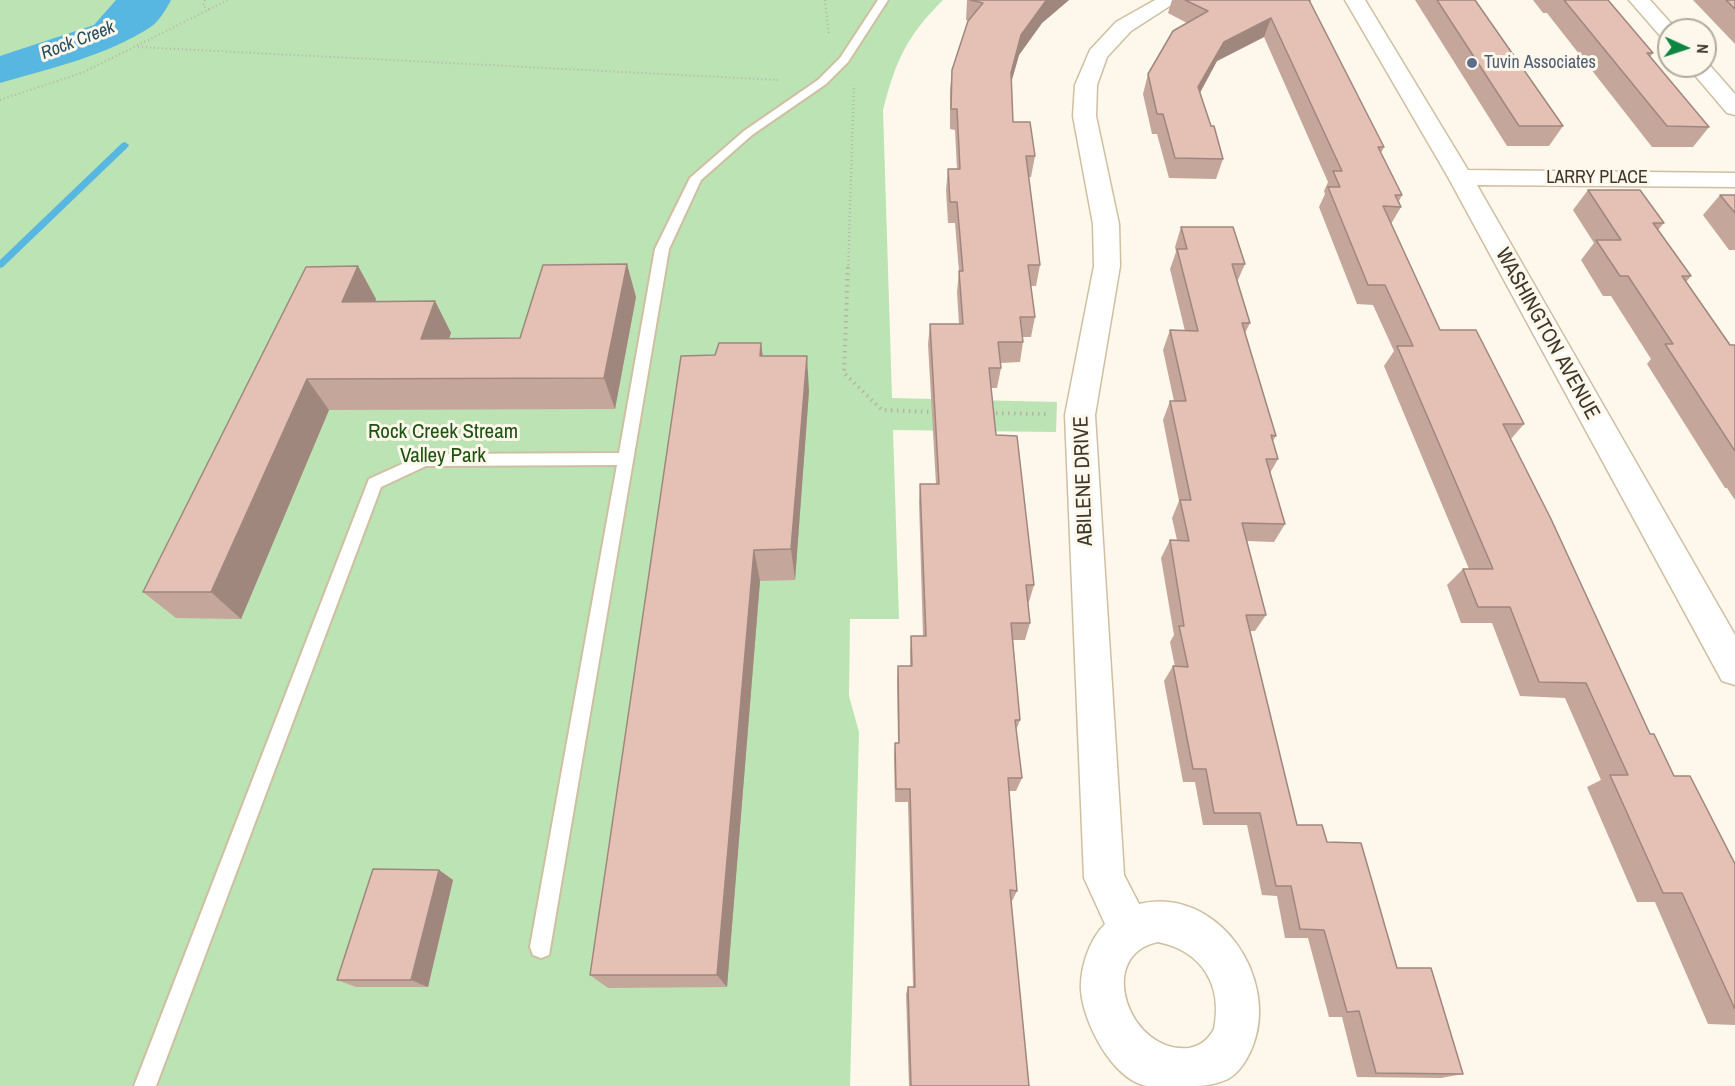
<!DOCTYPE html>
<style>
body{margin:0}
#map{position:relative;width:1735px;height:1086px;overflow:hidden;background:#fef7eb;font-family:"Archivo Narrow",sans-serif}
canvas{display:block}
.north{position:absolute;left:1657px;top:18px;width:60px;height:60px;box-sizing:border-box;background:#fef7eb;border:2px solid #b1aa9e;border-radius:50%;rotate:93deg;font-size:16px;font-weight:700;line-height:24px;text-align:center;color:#3d372a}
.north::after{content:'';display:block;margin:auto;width:21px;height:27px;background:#0d8640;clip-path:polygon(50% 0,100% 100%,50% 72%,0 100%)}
</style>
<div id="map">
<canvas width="1735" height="1086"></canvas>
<div class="north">N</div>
</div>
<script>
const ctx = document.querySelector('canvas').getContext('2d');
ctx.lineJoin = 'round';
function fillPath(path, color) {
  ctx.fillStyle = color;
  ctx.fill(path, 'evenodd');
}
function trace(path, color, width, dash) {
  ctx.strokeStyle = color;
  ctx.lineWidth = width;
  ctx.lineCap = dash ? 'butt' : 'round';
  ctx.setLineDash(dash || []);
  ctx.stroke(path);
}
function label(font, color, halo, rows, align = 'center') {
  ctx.font = font + ' "Archivo Narrow",sans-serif';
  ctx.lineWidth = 6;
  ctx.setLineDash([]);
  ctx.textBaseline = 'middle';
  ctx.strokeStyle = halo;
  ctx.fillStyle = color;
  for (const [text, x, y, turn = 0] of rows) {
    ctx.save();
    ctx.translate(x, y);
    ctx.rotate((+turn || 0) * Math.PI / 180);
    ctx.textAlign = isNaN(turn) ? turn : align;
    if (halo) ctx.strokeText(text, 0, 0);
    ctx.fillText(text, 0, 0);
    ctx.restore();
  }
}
const green = new Path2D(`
 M0,0h943c-37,37 -47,60 -60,110l9,288 165,4 -1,30 -163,-2 6,189h-49l-1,77 10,36 -9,354h-850z`);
const water = new Path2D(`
 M116,0h55c-4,8 -12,21 -19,26 -45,30 -101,42 -152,57v-27l94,-31z`);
const stream = new Path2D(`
 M125,142l4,3 -1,2 -125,120 -3,1v-8l122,-117z`);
const pathFar1 = new Path2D(`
 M205,0l-2,6 7,4
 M825,0l4,35
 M138,47l641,33
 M0,100l84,-28 144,-72
 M848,269l6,-184`);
const path = new Path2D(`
 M848,267l-4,106 38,37 53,2
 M990,413l56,1`);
const lane = new Path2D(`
 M878,0h10l-40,62 -22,22 -74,51 -51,45 -32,69 -120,706 -8,3 -8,-3 -3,-8 87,-482 -191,1 -45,21 -225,599h-22l235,-607 55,-25 195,-1 36,-204 35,-71 54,-47 74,-51 22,-22z`);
const street = new Path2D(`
 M1155,0h24l-48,31 -24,26 -10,28 -1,31 23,108 1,42 -25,149 29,460 15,29c78,-19 142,74 113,144 -6,13 -12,24 -24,31 -15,7 -28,7 -44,7 -12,0 -25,0 -37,0 -34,-6 -64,-63 -66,-96 -1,-22 8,-50 24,-66l-21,-46 -19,-463 29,-149 -1,-42 -20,-108 2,-31 15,-35 26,-28zM1158,942c44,9 65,43 56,87 -6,11 -14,17 -25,19 -60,6 -95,-93 -31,-106z
 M1345,0h20l103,170 267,3v14l-258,-2 258,450v50l-13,-4 -274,-504z
 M1629,0h21l27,30h-8v10l-7,-2z
 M1706,61l29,33v21l-8,-2 -40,-47h18z`);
const wall = new Path2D(`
 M967,0h102l-27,23 -23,32 -8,27 2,40 22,34 -4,21h-2l11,88 -4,21h-5l4,31 -4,20h-8v5l-3,20 -20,1 1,5 -4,20h-6l5,47 38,150 -5,17h-1l2,21 -5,17h-12l7,80 -4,10 6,48 -6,13h-7l8,100 -5,10h-1l18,185h-120l-3,-92 2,-7h5l-5,-185h-13l-1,-45 1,-14h3l-1,-61 1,-16h12v-14l1,-16h12l-4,-134 1,-18h16l-8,-140 2,-20h29l-2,-32 2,-21 -4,-48h-7l-2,-33 2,-21h9l-2,-39 -5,-1v-39l2,-20 17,-49 -3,-1z
 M1172,0h139l-1,3 74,144 -3,6 21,42 -3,6 2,6 -10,17 49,106 84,94 -13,15 139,295 24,42 61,88v161l-27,-1 -53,-122h-18l-50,-115 14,-7 -36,-82 -45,-2 -28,-73h-31l-14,-38 16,-16h6l-85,-203 10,-15 -21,-46 -16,-1 -38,-97 6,-13 -1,-3 4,-9 -64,-145 -47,24 -17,32 23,66 -7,20 -47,-1 -12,-44h-5l-9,-40 5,-20 39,-51 -19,-10z
 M1415,0h60l88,126 -14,20h-42z
 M1533,0h75l45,53 -3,4 59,70 -16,20h-41l-105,-134h-4z
 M1693,0h42v44z
 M1588,190l76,33 -6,7 33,46 -5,6 44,63h5v155l-8,-12h-2l-78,-124 4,-5 -40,-63h-8l-22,-36 13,-17 -21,-33z
 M1720,195h15v55h-6l-26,-35z
 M1181,227l64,37 -8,18 13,41 -5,10 31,103 -4,6 6,17 -8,14 15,51 -11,18 -27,-1 19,74 -11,16h-5l47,194 30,17 70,126 66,106 -22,4 -84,-1 -15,-60h-13l-21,-79h-23l-8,-42 -15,-1 -15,-70h-44l-8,-43h-12l-19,-101 9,-15 2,1 -5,-25 4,-7 -13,-77 9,-18h7l-5,-22 7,-17 -16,-81 7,-19h4l-11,-51 7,-20 15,1 -15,-62 6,-17 -1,-5z
 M358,266l18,33 -1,3 60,-1 16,32 -2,5h71l116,-41 -21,112 -286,1 -88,209 -65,-1 -33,-26z
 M763,356l46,35 -14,189 -35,1 -33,406 -119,1 -18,-13z
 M439,870l14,10 -25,107h-72l-19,-7z`);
const shadedWall = new Path2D(`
 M1048,0h21l-27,23 -23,32 -11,39 3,-21 10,-38 24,-33z
 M1271,18l-7,19 -47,24 -25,46 6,-20 26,-45z
 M627,264l9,33 -21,112 -11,-31z
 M358,266l18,33 -15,35 -19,-32z
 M435,301l16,32 -13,37 -17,-31z
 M761,343l5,36 -6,-23z
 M807,356l2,35 -14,189 -4,-31z
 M307,379l22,31 -88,209 -30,-27z
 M754,550l6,31 -33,406 -10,-12z
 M439,870l14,10 -25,107 -17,-7z`);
const building = new Path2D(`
 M970,0h78l-3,2 -24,33 -10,38 2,49h17l5,34h-9l14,109h-12l7,52h-15l3,25h-25l3,26h-12l7,67 21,1 17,149h-8l4,38h-19l9,97h-5l7,58h-14l9,113 -7,-1 19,196h-118l-3,-99h7l-5,-198h-14l-1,-46h4l-1,-77h14l-1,-30h15l-6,-152h19l-9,-160h33l-4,-53h4l-6,-69h-7l-2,-33h12l-3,-60h-6l1,-39 16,-49 15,-18z
 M1185,0h124l75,147h-6l24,48h-7l6,12 -18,-1 57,124h36l48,94h-21l48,95 99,215h4l20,42h16l45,88v145l-53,-116h-19l-53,-118h18l-42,-92 -47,-1 -29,-75h-32l-15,-38h30l-96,-223h16l-28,-61h-17l-40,-98h12l-7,-16h9l-71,-153 -47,24 -26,45 13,39h3l9,33 -48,-1 -12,-44h-6l-9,-40 25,-43 35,-20z
 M1437,0h38l88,126h-44z
 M1564,0h44l45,53h-6l62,74 -42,-1z
 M1726,0h9v9z
 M1588,190h52l24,33h-11l38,53h-9l48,69h5v106l-70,-107h8l-45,-68h-8l-24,-36h25z
 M1720,195h15v18z
 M1181,227h52l12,37h-13l18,59h-8l34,113 -5,-1 7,24h-12l19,65 -43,-1 24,92h-20l51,210h25l5,17 34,1 36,125h34l32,106 -87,-1 -17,-62 -12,1 -23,-82 -24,-1 -9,-43h-15l-16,-73h-46l-8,-44h-13l-20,-103 15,1 -9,-41h5l-14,-86 19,1 -9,-41h11l-21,-99h16l-16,-71 28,1 -21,-82h10z
 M627,264l-23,114 -297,1 -96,213h-68l163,-325 52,-1 -16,36 93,-1 -14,38 99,-1 23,-73z
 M719,343h42l-1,13h47l-16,193 -37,1 -37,425h-127l91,-619 34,-1z
 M373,869l66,1 -28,110h-74z`);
const markers = [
 [1472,63,6,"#5c6f8a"]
];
const farWaternames = [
 ["Rock Creek",78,41,-21]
];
const farServicenames = [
 ["Tuvin Associates",1484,63]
];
const farStreetnames = [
 ["LARRY PLACE",1597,178]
];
const streetNames = [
 ["WASHINGTON AVENUE",1547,334,61],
 ["ABILENE DRIVE",1084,481,-92]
];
const parkNames = [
 ["Rock Creek Stream",443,432],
 ["Valley Park",443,456]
];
fillPath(green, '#bbe3b3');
fillPath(water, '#58b7e1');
fillPath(stream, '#58b7e1');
trace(lane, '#cfbfa1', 4);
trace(street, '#cfbfa1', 3);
trace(pathFar1, '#b9b3a6', 2, [1, 3]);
trace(path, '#b9b3a6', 4, [1.5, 4.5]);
fillPath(lane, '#fff');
fillPath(street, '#fff');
fillPath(wall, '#c4a69b');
fillPath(shadedWall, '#a0877e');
fillPath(building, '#e4c1b4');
trace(building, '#a0877e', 1.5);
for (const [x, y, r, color] of markers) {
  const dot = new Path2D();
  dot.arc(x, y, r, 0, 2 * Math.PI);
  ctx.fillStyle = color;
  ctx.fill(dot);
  trace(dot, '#fef7eb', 2);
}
label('italic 18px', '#244d60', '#fef7eb', farWaternames);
label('18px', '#4e5e75', '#fef7eb', farServicenames, 'left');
label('18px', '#3d372a', '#fef7eb', farStreetnames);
label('21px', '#3d372a', '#fef7eb', streetNames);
label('21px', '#1d5211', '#fef7eb', parkNames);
</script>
